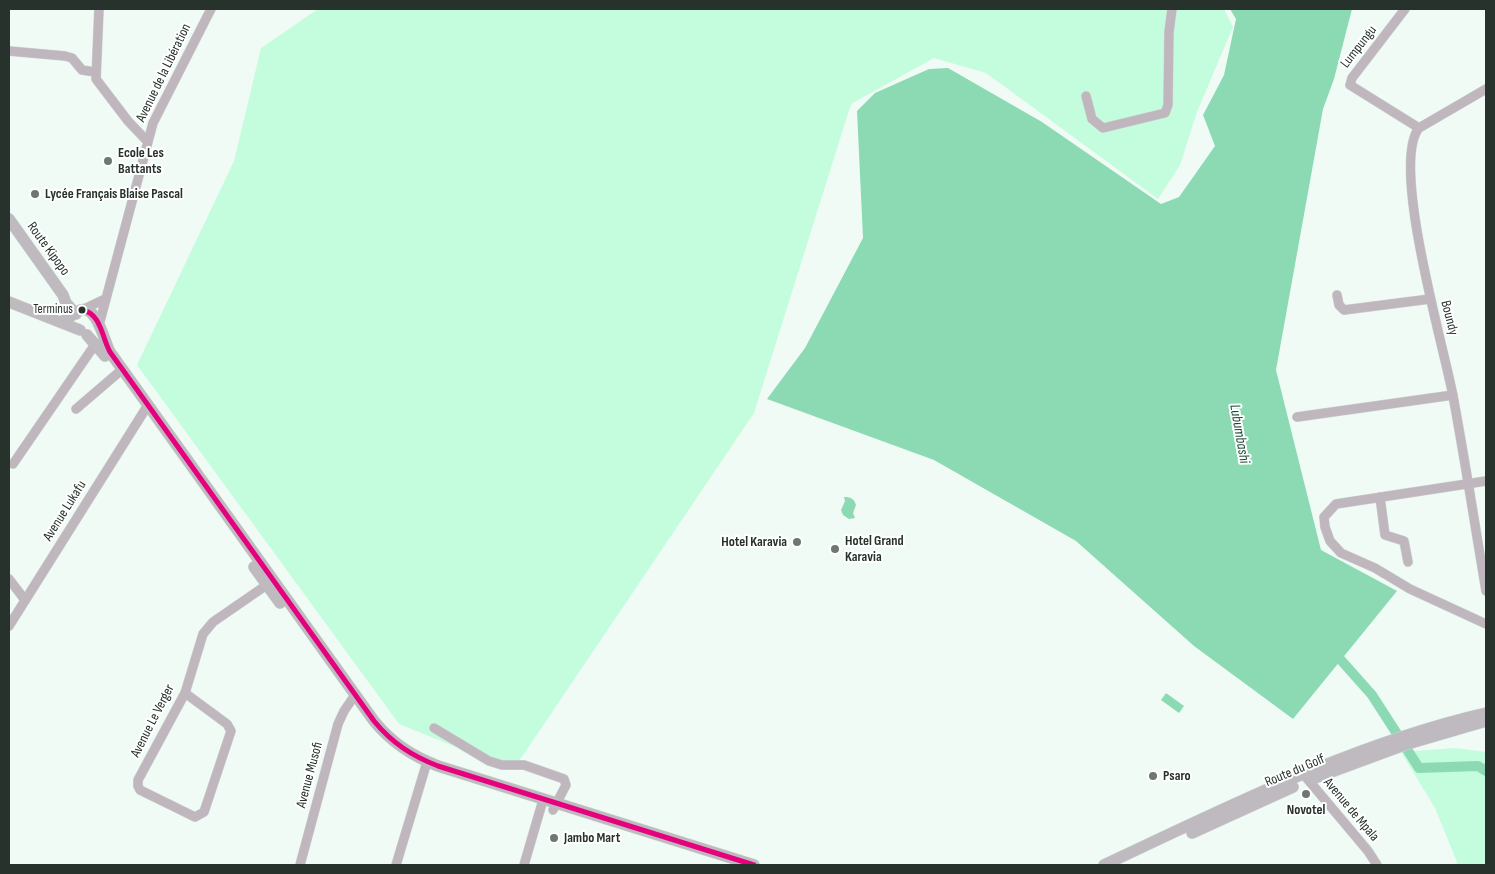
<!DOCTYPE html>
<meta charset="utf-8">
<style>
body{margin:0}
#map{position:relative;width:1495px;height:874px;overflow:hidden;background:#f1fbf6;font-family:"Sofia Sans Condensed",sans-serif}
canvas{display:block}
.frame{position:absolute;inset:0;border:10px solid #27322c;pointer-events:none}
</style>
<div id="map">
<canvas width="1495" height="874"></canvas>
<div class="frame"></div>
</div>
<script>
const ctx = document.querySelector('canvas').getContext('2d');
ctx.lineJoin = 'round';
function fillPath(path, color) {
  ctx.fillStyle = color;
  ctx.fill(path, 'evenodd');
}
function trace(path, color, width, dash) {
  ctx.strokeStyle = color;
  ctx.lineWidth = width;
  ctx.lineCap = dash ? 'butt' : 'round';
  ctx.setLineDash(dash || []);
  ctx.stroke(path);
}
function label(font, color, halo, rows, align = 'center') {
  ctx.font = font + ' "Sofia Sans Condensed",sans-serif';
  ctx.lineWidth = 4;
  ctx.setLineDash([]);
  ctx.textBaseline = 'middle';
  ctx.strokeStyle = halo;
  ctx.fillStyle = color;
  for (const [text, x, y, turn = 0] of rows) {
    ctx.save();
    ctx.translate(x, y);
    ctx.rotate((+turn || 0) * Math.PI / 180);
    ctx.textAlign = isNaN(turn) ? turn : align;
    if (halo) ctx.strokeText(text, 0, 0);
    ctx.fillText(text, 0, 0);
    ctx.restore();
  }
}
const green = new Path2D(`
 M318,9h906l9,18 -36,85 -17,53 -22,34 -172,-126 -52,-15 -83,46 -97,309 -241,357 -114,-46 -262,-359 97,-204 27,-113z
 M1455,748l31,4v113h-30l1,-3 -22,-54 -34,-56z`);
const water = new Path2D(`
 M1230,9h122l-18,70 -11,30 -47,261 45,180 76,41 -104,128 -99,-73 -118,-105 -142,-81 -167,-61 38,-51 58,-110 -6,-127 18,-18 54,-24 19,-1 94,54 119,82 18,-7 36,-51 -12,-31 21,-40 12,-56z
 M844,497c6,0 10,1 12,8l-3,8 2,5 -6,1 -6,-4 -2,-5 4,-9z
 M1166,693l18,13 -5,7 -18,-13z`);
const river = new Path2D(`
 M1332,650l40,45 47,73 59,-2 8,5`);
const minor = new Path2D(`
 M99,9l-3,70 32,42 20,21
 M1405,9l-53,69 -2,7 69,43
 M9,51l56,5 7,2 10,12 13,2
 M1486,89l-67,39c-29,36 25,219 34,268 12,64 22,130 33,195
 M1086,96l6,23 11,9 62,-15 3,-8 1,-73 3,-23
 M1337,295l2,10 5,5 86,-11
 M82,310l23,-11
 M99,325l54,-202 58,-114
 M76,409l42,-36
 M1297,417l156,-22
 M13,464l83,-121
 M1486,481l-150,23 -12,13 1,10 5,14 11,12 34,15 35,21 76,35
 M1380,497l5,38 19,6 4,21
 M9,579l16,21
 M9,626l139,-221
 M185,693l42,31 4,7 -27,81 -9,5 -55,-27 -2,-4v-6l47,-87 18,-59 10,-12 58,-40
 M434,728l55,33 13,4h22l40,14 2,6 -13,25
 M1305,776l63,75 9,14
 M300,865l38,-141 6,-13 11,-16
 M396,865l31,-103
 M524,865l19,-65`);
const major = new Path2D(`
 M9,219l54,76 3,8 10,11
 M9,302l71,28
 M60,322c8,-2 15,-10 21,-12 16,-5 23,31 29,42l264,369c18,22 38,35 64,45l316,99
 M87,335l18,21
 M254,567l26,36
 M1312,779l92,-34 82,-24
 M1192,833l101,-46
 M1104,865c124,-58 248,-121 382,-152`);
const bus1 = new Path2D(`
 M82,310c19,3 20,28 28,42l264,369c18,22 38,35 64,45l316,99`);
const markers = [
 [108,161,5,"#6e7873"],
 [35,194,5,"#6e7873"],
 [82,310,4.5,"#27322c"],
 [797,542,5,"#6e7873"],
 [835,549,5,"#6e7873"],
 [1153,776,5,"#6e7873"],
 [1306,794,5,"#6e7873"],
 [554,838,5,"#6e7873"]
];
const busNames = [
 ["Terminus",73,310]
];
const streetNames = [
 ["Lumpungu",1359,47,-52],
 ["Avenue de la Libération",164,73,-64],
 ["Route Kipopo",48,249,54],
 ["Boundy",1449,318,76],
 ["Avenue Lukafu",65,511,-58],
 ["Avenue Le Verger",153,721,-63],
 ["Route du Golf",1295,771,-23],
 ["Avenue Musofi",310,775,-75],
 ["Avenue de Mpala",1351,810,50]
];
const poiNames = [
 ["Ecole Les",118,153],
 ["Battants",118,169],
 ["Lycée Français Blaise Pascal",45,194],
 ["Hotel Grand",845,541],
 ["Karavia",845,557],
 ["Hotel Karavia",787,542,"right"],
 ["Psaro",1163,776],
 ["Novotel",1306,810,"center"],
 ["Jambo Mart",564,838]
];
const waterNames = [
 ["Lubumbashi",1239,434,80]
];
fillPath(green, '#c4fcde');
fillPath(water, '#8cdab4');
trace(river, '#8cdab4', 10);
trace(minor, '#cdd6d2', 10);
trace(major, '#cdd6d2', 12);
trace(minor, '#c0b7be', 9);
trace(major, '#bfbabf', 11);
trace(bus1, '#e5007d', 5);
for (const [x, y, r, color] of markers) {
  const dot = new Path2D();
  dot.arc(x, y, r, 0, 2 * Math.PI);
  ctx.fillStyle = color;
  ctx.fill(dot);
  trace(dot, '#fff', 2);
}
label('13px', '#27322c', '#fff', busNames, 'right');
label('14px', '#27322c', '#fff', streetNames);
label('bold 14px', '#27322c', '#fff', poiNames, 'left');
label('italic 15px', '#1d4a34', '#fff', waterNames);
</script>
